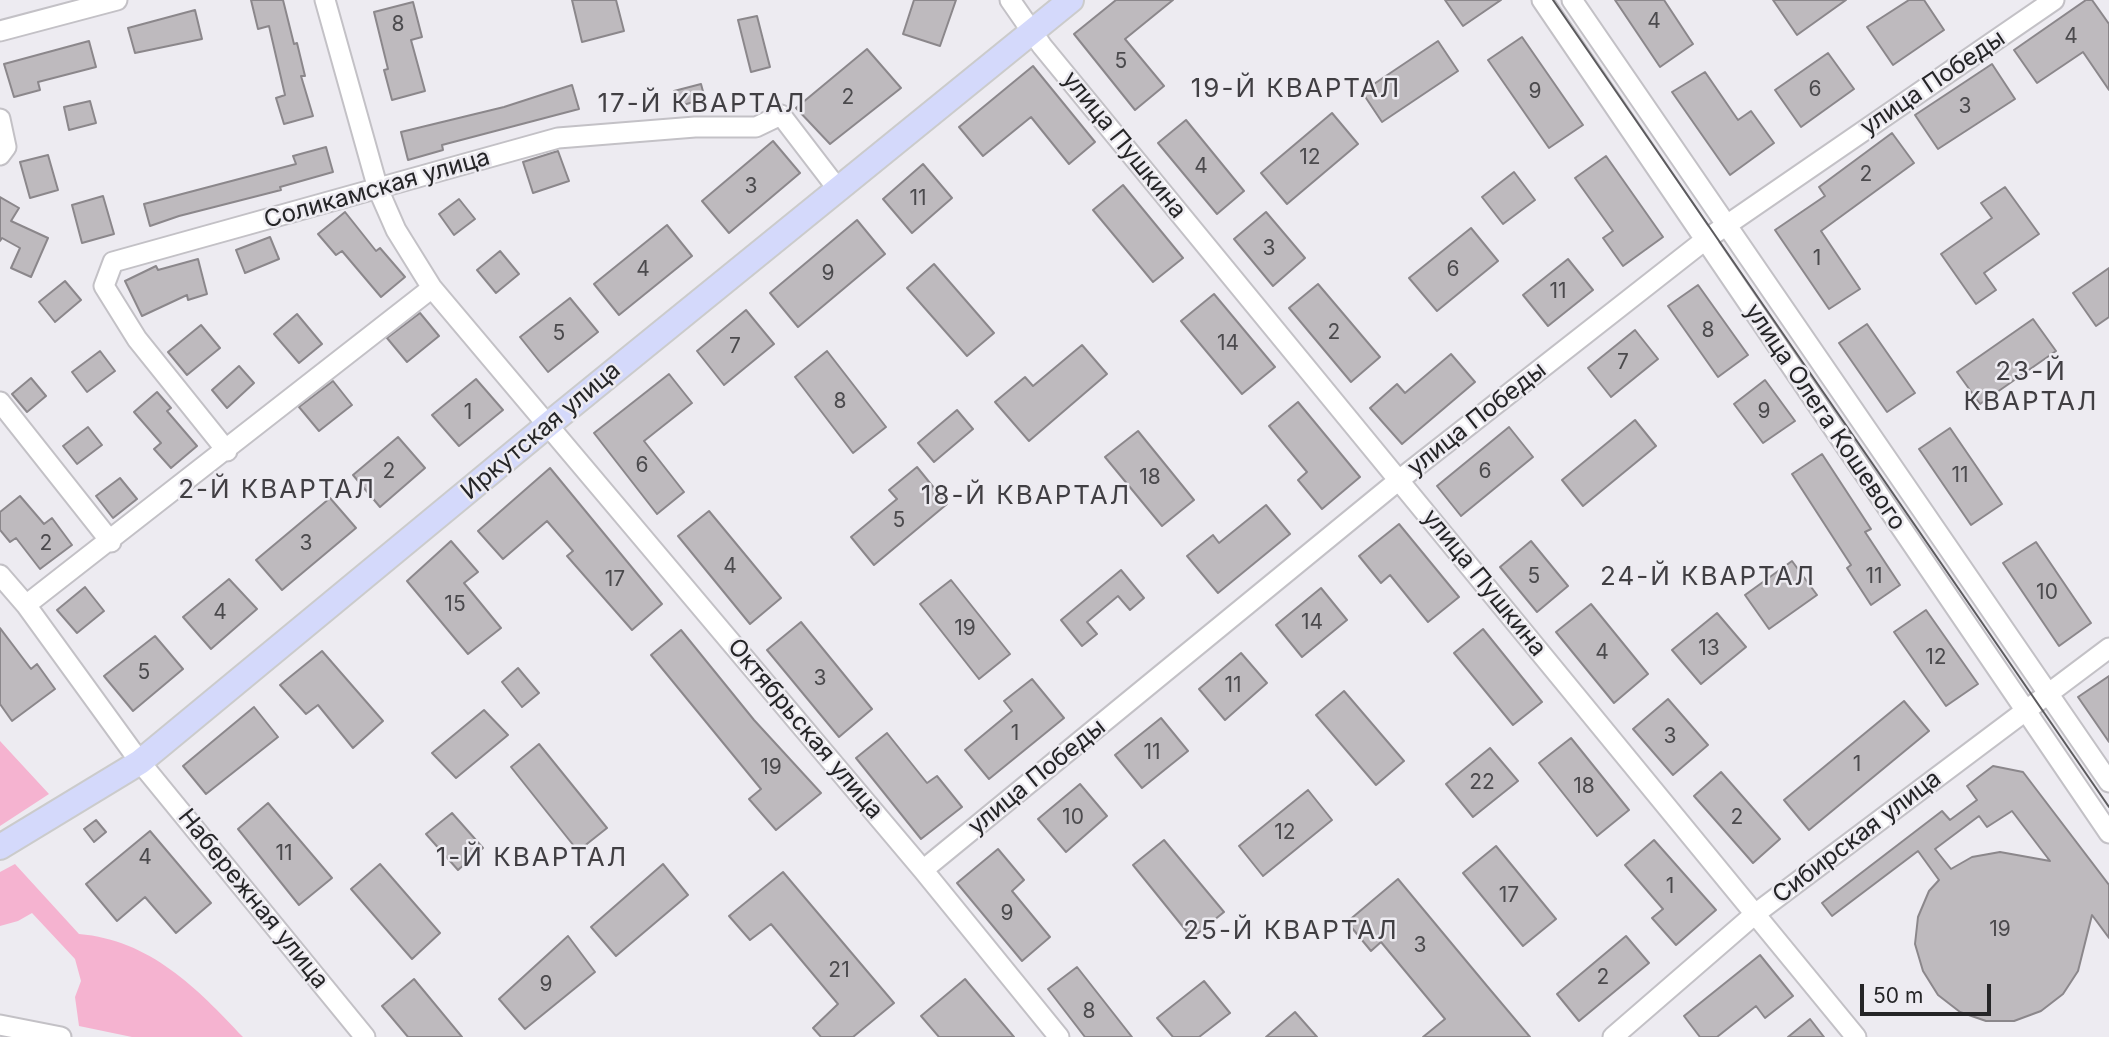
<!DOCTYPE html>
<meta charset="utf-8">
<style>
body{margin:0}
#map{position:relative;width:2109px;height:1037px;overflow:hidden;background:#edebf1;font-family:Inter,sans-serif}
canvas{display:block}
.scale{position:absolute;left:1860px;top:984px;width:131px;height:32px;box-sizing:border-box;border:4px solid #252527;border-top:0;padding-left:9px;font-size:21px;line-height:24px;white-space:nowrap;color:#252527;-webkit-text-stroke:5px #edebf1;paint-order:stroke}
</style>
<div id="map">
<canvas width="2109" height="1037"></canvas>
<div class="scale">50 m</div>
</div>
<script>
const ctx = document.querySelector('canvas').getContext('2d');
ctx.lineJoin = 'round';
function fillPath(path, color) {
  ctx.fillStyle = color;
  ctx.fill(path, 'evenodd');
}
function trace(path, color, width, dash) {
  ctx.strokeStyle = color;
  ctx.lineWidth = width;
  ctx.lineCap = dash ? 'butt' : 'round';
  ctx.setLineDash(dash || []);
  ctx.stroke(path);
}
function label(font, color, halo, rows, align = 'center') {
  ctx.font = font + ' Inter,sans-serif';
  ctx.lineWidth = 5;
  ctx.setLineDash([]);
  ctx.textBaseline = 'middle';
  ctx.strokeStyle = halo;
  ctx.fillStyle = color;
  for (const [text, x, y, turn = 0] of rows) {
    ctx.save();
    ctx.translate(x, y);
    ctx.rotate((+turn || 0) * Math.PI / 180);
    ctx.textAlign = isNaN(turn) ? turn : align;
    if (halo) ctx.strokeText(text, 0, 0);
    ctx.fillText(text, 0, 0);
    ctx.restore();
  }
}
const green = new Path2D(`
 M0,741l49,53 -49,32z
 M15,864l64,70c71,6 118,54 164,103h-111l-53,-11 -4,-29 6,-16 -6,-22 -43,-46 -14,8 -18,5v-54z`);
const building = new Path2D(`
 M251,0h32l11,44 3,-1 8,33h-4l12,40 -29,8 -8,-26 9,-3 -16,-69 -11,3z
 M572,0h44l8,31 -42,11z
 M914,0h42l-16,46 -37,-12z
 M1116,0h57l-48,39 39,47 -29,24 -61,-76z
 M1445,0h56l-38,26z
 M1615,0h49l29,44 -33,23z
 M1773,0h73l-49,35z
 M1909,0h15l20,30 -51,35 -26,-38z
 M2086,0h6l17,24v66l-26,-38 -46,31 -23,-33z
 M413,2l9,35 -11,3 14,51 -33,9 -8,-30 4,-1 -14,-57z
 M195,10l7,29 -67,14 -7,-25z
 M757,16l13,51 -19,5 -13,-52z
 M1522,37l61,88 -34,23 -61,-88z
 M89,41l7,26 -58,15 2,8 -26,7 -10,-33z
 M1438,41l20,30 -76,51 -20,-30z
 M867,49l34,39 -71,56 -34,-36z
 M1828,53l26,36 -53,38 -26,-37z
 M1992,64l23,35 -77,50 -23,-34z
 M1033,66l62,76 -26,22 -38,-47 -48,39 -24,-29z
 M1705,72l33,48 13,-9 23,32 -44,32 -58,-83z
 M701,84l4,15 -26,7 -5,-15z
 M572,85l7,24 -137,36 1,5 -35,10 -7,-28 103,-25z
 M90,101l6,22 -27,7 -5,-23z
 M1332,113l26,31 -71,60 -26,-31z
 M1186,120l58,71 -27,23 -59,-71z
 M1892,133l22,30 -93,68 39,58 -31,20 -54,-79 50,-34 -6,-9z
 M773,141l27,32 -71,60 -27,-32z
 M326,147l7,25 -53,15 1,3 -102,26 -29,10 -6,-22 152,-40 -3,-8z
 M558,151l11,30 -36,12 -10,-31z
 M48,155l10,35 -28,8 -10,-36z
 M1606,156l57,81 -40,29 -20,-28 10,-7 -38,-53z
 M923,164l29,34 -40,35 -29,-34z
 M1514,172l21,28 -32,24 -21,-27z
 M1123,185l60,73 -30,24 -60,-72z
 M2005,187l34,47 -55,39 12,17 -20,14 -35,-50 51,-36 -11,-15z
 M103,196l11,38 -32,9 -10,-38z
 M0,197l19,11 -8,13 37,17 -17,39 -20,-9 9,-20 -18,-10 -2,3z
 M459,199l16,20 -21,16 -15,-21z
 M345,212l31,39 4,-3 25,29 -24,20 -39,-46 -6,4 -18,-21z
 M1266,212l39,46 -32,28 -39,-47z
 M857,220l28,34 -87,73 -28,-34z
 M667,225l25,31 -73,59 -25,-31z
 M1471,228l27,33 -61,50 -28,-33z
 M270,237l9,22 -34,14 -9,-23z
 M500,251l19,23 -23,19 -19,-23z
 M198,259l9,35 -19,6 -1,-5 -45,21 -17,-35 31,-15 2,4z
 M1568,259l25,31 -45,36 -25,-31z
 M934,264l60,69 -27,23 -60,-68z
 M2109,268v49l-13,9 -23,-33z
 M65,281l16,19 -26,22 -16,-20z
 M1318,284l62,73 -29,25 -62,-74z
 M1698,285l50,70 -30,22 -50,-71z
 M1214,294l61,73 -33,27 -61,-73z
 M570,298l28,34 -50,40 -28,-35z
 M746,310l28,34 -50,41 -27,-34z
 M420,313l19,23 -32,26 -20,-24z
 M297,314l25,30 -23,19 -25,-29z
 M2033,319l23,32 -76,53 -23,-32z
 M1867,324l48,69 -28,19 -48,-69z
 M201,325l19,23 -33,27 -19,-23z
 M1635,330l23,29 -47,38 -23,-29z
 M1082,345l25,29 -78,67 -34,-39 30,-25 8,9z
 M100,351l15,20 -28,21 -15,-20z
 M827,351l59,76 -33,26 -58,-76z
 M1451,354l24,28 -73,62 -32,-36 27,-24 8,9z
 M239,366l15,17 -27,25 -15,-18z
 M669,374l23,29 -48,38 40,51 -27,22 -63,-81z
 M31,378l15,18 -19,16 -15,-18z
 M476,379l27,31 -44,36 -27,-31z
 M1765,380l30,41 -32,22 -29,-39z
 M333,381l19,24 -33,26 -20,-24z
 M157,392l14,16 -4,3 30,35 -26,22 -17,-19 7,-6 -27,-31z
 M1298,402l62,75 -38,32 -24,-29 9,-8 -38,-46z
 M957,410l16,19 -39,33 -16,-19z
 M1635,420l21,26 -73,60 -21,-26z
 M88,427l14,18 -25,19 -14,-18z
 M1509,427l24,30 -72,59 -24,-30z
 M1950,428l52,76 -31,21 -52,-76z
 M1138,431l56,69 -32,26 -57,-69z
 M398,437l27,31 -45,39 -27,-32z
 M1822,454l49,75 -6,3 35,53 -29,20 -24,-37 4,-3 -59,-91z
 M917,467l30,37 -73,61 -23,-28 46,-38 -8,-9z
 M550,468l112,136 -30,26 -65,-74 6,-5 -26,-30 -44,38 -25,-28z
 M120,478l17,21 -24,19 -17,-22z
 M20,496l24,28 8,-6 20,27 -32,24 -24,-31 -6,4 -10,-12v-18z
 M330,498l26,30 -74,62 -26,-30z
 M1266,505l24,29 -72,59 -31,-37 26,-21 6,8z
 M709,511l72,87 -31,26 -72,-88z
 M1399,524l60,73 -31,25 -38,-47 -9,8 -22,-27z
 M451,541l27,31 -14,11 37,45 -33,26 -61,-73z
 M1531,541l37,45 -31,26 -37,-45z
 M2036,542l55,81 -32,23 -56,-83z
 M1792,561l25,34 -48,34 -24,-34z
 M1121,570l23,28 -14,12 -12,-14 -31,26 10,12 -15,12 -21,-26z
 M229,579l28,30 -46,40 -28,-32z
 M951,580l59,74 -31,25 -59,-75z
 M85,587l19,24 -27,22 -20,-23z
 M1321,588l26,32 -45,37 -26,-32z
 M1591,604l57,70 -34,29 -58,-71z
 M1926,610l52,74 -32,22 -52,-74z
 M1717,613l29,34 -45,37 -29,-34z
 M801,622l71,87 -33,28 -72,-87z
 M0,628l31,41 6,-5 18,25 -43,32 -12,-17z
 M1483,629l59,73 -29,23 -59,-72z
 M681,630l73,90 67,73 -45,37 -27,-31 12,-10 -110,-134z
 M155,636l28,33 -50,42 -29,-35z
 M322,651l61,70 -30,27 -35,-43 -12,9 -26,-29z
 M1241,653l26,30 -42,37 -26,-31z
 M518,668l21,25 -17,14 -20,-25z
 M2109,676v66l-31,-45z
 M1032,679l32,39 -75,61 -24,-29 47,-39 -8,-10z
 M1344,691l60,70 -28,24 -60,-70z
 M1668,699l40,46 -35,30 -40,-46z
 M1904,701l25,30 -120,99 -25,-30z
 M254,707l24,30 -72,57 -23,-28z
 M484,710l24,25 -52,43 -24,-25z
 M1161,718l27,33 -46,37 -27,-33z
 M887,733l40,50 10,-7 25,31 -41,32 -65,-81z
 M1571,738l58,72 -32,26 -58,-73z
 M539,744l68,84 -29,23 -67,-84z
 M1490,748l28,33 -45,36 -27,-33z
 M1993,766l30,6 86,113v53l-17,-23 -14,56 -15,23 -22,17 -27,10h-28l-26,-9 -22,-17 -15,-24 -8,-27 3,-27 11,-26 10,-11 -21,-29 -86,65 -10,-13 120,-92 8,9 27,-20 -10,-14zM2012,811l38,50 -50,-9 -28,5 -21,12 -16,-20 44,-33 8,11z
 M1721,772l59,67 -27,24 -59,-67z
 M1080,784l27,32 -41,36 -28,-33z
 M1308,790l24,30 -69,56 -24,-30z
 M268,803l64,75 -33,27 -61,-76z
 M452,813l31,35 -25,22 -32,-36z
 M96,820l10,12 -12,10 -10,-13z
 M150,831l61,72 -35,30 -31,-36 -28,24 -31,-37z
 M1164,840l60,72 -32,26 -59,-73z
 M1654,840l62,70 -40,35 -24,-27 11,-9 -38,-44z
 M1496,846l60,73 -33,27 -60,-73z
 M998,849l26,31 -12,11 38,46 -28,24 -65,-78z
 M380,864l60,69 -28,26 -61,-70z
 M663,864l25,31 -72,61 -25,-29z
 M783,872l111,131 -41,34h-32l-8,-9 25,-24 -67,-80 -21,16 -21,-24z
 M1398,879l89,107 43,51h-107l22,-18 -64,-77 -10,9 -24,-29z
 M568,936l27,36 -70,57 -26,-30z
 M1626,936l23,27 -70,58 -22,-27z
 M1760,955l33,41 -28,22 -9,-12 -39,31h-17l-16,-21z
 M1077,967l55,70h-47l-37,-48z
 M414,979l48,58h-54l-26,-31z
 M965,979l49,58h-75l-18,-21z
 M1204,981l26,32 -31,24h-26l-16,-19z
 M1295,1012l22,25h-51z
 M1810,1019l14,18h-36z`);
const minor = new Path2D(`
 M325,0l53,189 18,41 36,58 491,582 136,167
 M1010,0l32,46 814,991
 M1542,0l567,833
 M1572,0l537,782
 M0,31l117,-31
 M0,119l6,28 -6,8
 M0,402l111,140
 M227,451l-90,-112 -33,-53 9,-24 445,-124 137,-11h61l25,-12 56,73
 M0,575l26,30 114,157 225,275
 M26,605l406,-317
 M923,870l476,-390 306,-240 349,-240
 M0,1025l61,12
 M1613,1037l142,-123 354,-266`);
const major = new Path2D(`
 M0,847l140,-85 409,-338 522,-424`);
const tram = new Path2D(`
 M1553,0l556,807`);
const numberNames = [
 ["4",1654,22],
 ["8",398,25],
 ["4",2071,37],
 ["5",1121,62],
 ["6",1815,90],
 ["9",1535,92],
 ["2",848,98],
 ["3",1965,107],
 ["12",1310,158],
 ["4",1201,167],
 ["2",1866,175],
 ["3",751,187],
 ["11",918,199],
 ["3",1269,249],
 ["1",1817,259],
 ["4",643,270],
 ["6",1453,270],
 ["9",828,274],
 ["11",1558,292],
 ["8",1708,331],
 ["2",1334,333],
 ["5",559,334],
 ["14",1228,344],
 ["7",735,347],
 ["7",1623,363],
 ["8",840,402],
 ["9",1764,412],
 ["1",468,413],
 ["6",642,466],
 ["2",389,472],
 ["6",1485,472],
 ["11",1960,476],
 ["18",1150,478],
 ["5",899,521],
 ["2",46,544],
 ["3",306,544],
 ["4",730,567],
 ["5",1534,577],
 ["11",1874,577],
 ["17",615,580],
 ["10",2047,593],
 ["15",455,605],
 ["4",220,613],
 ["14",1312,623],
 ["19",965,629],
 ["13",1709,649],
 ["4",1602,653],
 ["12",1936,658],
 ["5",144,673],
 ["3",820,679],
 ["11",1233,686],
 ["1",1015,734],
 ["3",1670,737],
 ["11",1152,753],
 ["1",1857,765],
 ["19",771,768],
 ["22",1482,783],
 ["18",1584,787],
 ["10",1073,818],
 ["2",1737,818],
 ["12",1285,833],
 ["11",284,854],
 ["4",145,858],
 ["1",1670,887],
 ["17",1509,896],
 ["9",1007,914],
 ["19",2000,930],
 ["3",1420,946],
 ["21",839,971],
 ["2",1603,978],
 ["9",546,985],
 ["8",1089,1012]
];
const streetNames = [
 ["улица Победы",1933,83,-34],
 ["улица Пушкина",1124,145,51],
 ["Соликамская улица",377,189,-16],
 ["улица Олега Кошевого",1825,417,56],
 ["улица Победы",1477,419,-38],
 ["Иркутская улица",541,431,-40],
 ["улица Пушкина",1484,583,51],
 ["Октябрьская улица",805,729,50],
 ["улица Победы",1037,777,-39],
 ["Сибирская улица",1857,837,-37],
 ["Набережная улица",253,899,51]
];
const neighbourhoodNames = [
 ["19-Й КВАРТАЛ",1296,89],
 ["17-Й КВАРТАЛ",702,104],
 ["23-Й",2031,372],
 ["КВАРТАЛ",2031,402],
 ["2-Й КВАРТАЛ",277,490],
 ["18-Й КВАРТАЛ",1026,496],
 ["24-Й КВАРТАЛ",1708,577],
 ["1-Й КВАРТАЛ",532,858],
 ["25-Й КВАРТАЛ",1291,931]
];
fillPath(green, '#f5b3d0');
fillPath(building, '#bebabe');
trace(building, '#8b878b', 2);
trace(minor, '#c3c1c6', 23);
trace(major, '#cbcbcb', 28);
trace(minor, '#fff', 19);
trace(major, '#d4d9fb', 24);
trace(tram, '#5c5b5e', 2);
label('21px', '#4b4a4d', null, numberNames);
label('24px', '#252527', '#edebf1', streetNames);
ctx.letterSpacing = '2px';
label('26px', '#413f43', '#edebf1', neighbourhoodNames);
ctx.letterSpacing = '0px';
</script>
